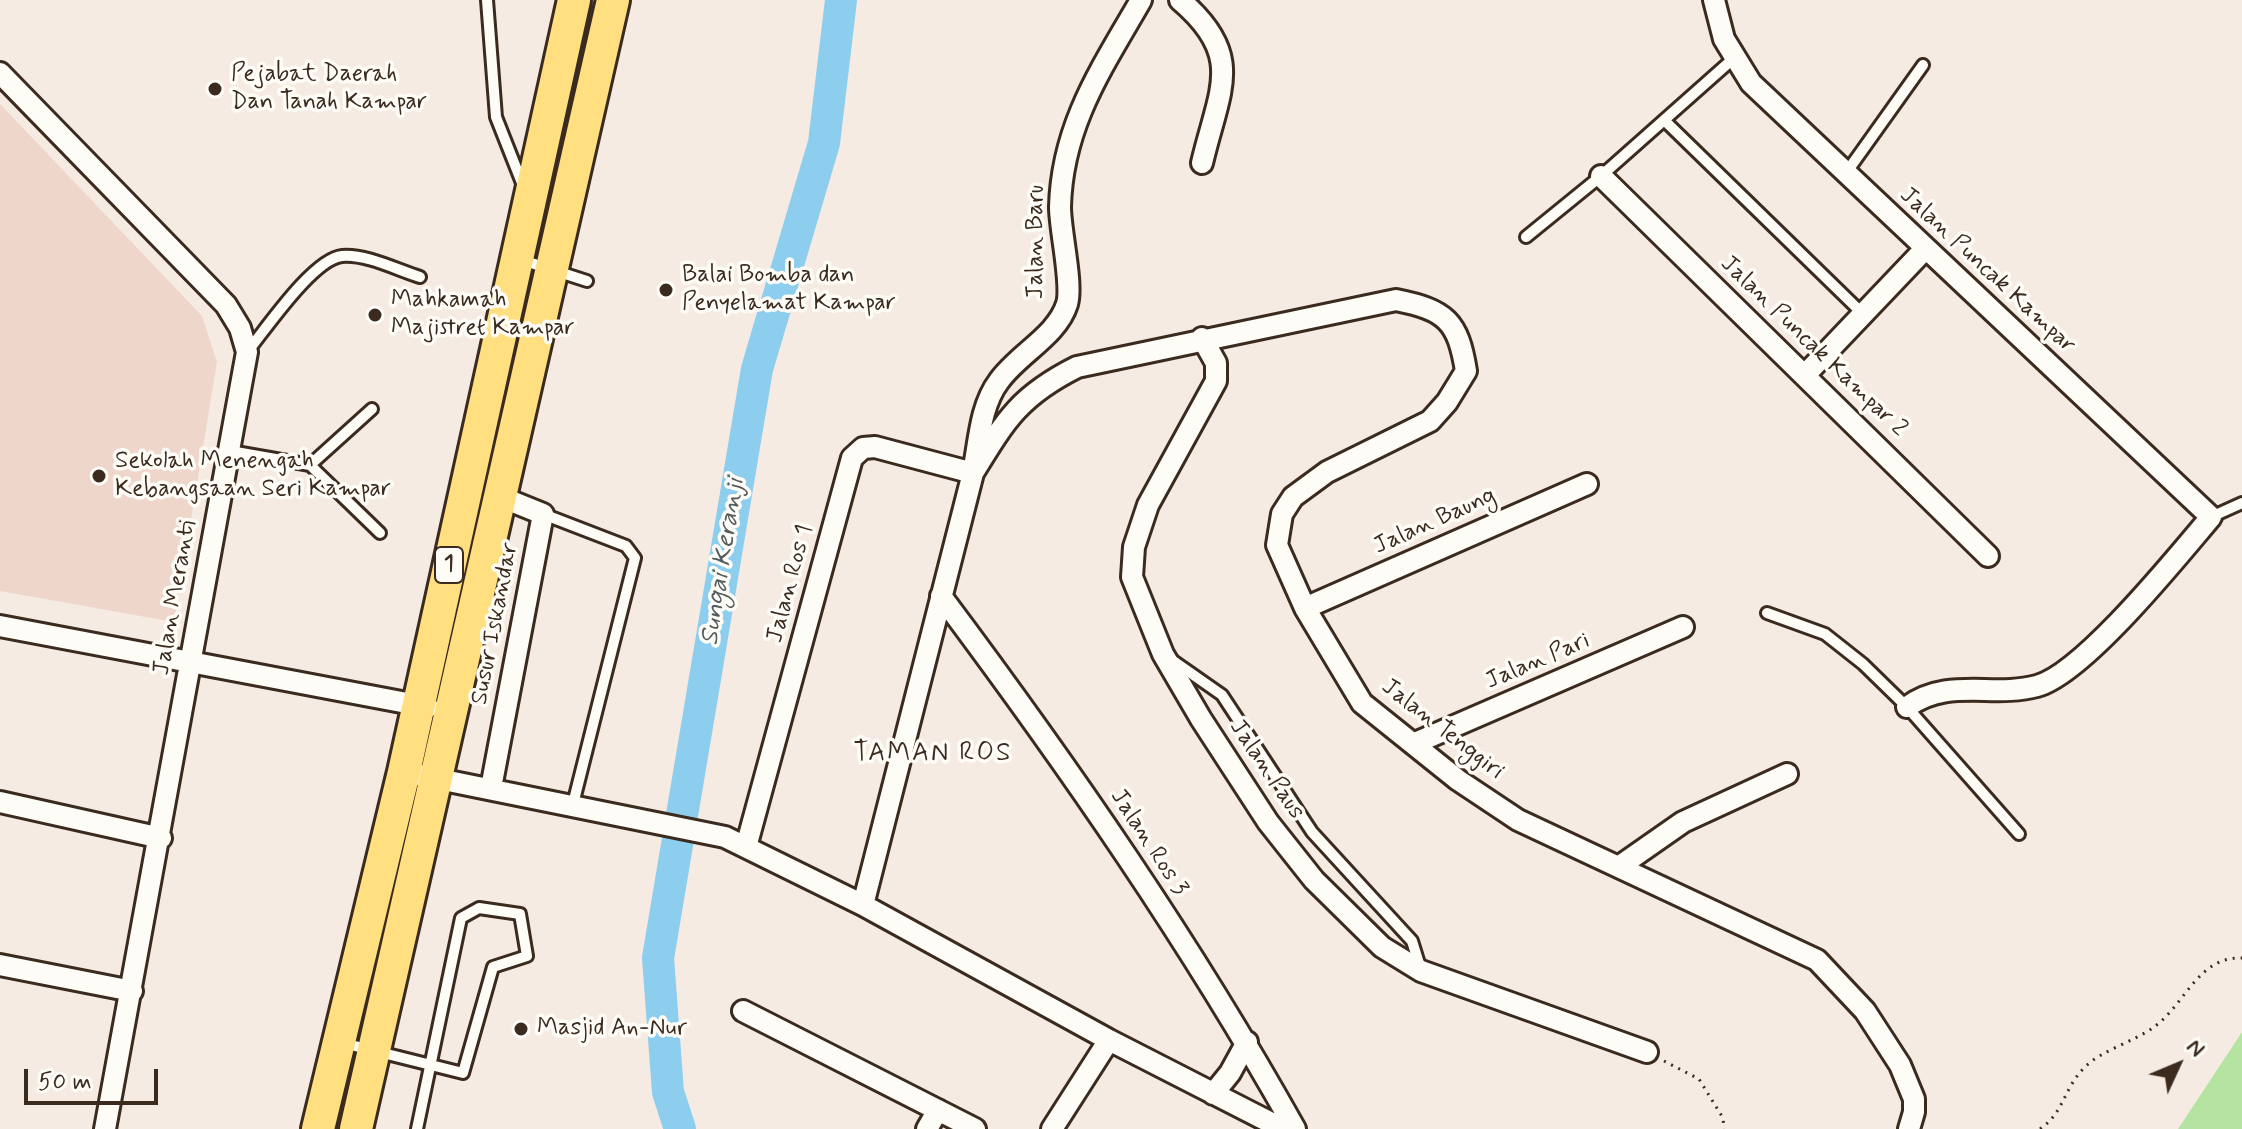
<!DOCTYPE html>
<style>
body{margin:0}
#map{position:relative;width:2242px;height:1129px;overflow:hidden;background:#f6ebe3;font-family:Mynerve,sans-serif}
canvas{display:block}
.north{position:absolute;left:2138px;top:1025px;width:80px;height:80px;-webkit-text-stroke:6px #fdfcf7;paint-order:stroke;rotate:46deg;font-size:22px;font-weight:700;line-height:32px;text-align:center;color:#3b2a1e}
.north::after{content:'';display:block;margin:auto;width:28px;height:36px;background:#3b2a1e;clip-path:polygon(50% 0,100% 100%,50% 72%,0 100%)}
.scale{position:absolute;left:24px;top:1069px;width:134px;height:36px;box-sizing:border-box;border:4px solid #3b2a1e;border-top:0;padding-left:10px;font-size:24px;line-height:28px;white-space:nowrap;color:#3b2a1e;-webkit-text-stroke:6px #fdfcf7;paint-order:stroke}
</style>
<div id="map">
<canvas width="2242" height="1129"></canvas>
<div class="north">N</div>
<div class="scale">50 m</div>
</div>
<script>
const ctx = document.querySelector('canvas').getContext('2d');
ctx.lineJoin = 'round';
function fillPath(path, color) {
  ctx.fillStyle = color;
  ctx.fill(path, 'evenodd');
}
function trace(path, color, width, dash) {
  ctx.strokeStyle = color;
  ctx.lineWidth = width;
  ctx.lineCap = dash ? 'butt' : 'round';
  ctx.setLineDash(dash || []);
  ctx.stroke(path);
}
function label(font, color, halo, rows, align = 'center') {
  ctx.font = font + ' Mynerve,sans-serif';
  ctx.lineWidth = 7;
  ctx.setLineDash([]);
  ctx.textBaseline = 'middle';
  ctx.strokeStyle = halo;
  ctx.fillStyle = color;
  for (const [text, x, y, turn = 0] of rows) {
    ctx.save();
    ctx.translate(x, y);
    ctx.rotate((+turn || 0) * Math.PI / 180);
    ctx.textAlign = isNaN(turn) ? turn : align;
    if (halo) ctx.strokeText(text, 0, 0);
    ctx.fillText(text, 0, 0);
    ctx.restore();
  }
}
const built = new Path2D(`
 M0,104l202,212 15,46 -43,260 -174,-31z`);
const green = new Path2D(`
 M2242,1032v97h-64z`);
const river = new Path2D(`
 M680,1129l-12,-37 -10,-134 99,-589 67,-226 17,-143`);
const path = new Path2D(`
 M1664,1061l35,18 24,39 1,11
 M2040,1129c25,-17 23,-41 46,-63 15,-15 49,-25 68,-39 31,-22 44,-71 88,-69`);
const service = new Path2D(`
 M487,0l9,117 28,71
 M1664,120l199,194
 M1846,173l77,-108
 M1526,237l75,-61 133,-118
 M522,260l65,21
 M247,352c19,-23 66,-93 95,-96 25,-2 55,14 78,21
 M230,451l80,14 62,-56
 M310,465l70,68
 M543,514l83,32 9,12 -62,246
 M2211,517l31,-14
 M1767,613l58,21 38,30 44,43 112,127
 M1172,660l50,35 90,137 100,109 9,29
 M343,1043l120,30 30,-106 34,-11 -7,-42 -41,-6 -18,10 -44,211`);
const minor = new Path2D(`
 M1180,0c66,56 39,90 22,163
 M1714,0l10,39 27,44 460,434c-34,40 -128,157 -174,169 -45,12 -89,-9 -130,21
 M0,73l226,232 14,23 7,24 -142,777
 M1601,176l387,380
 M1202,338l14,25v18l-68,124 -14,42 -2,30 31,77 38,65 67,103 46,58 68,67 39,24 226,81
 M1805,375l119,-125
 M941,596c128,171 250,347 354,533
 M1305,608l282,-124
 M0,626l428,81
 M1413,744l270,-117
 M404,772l321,65 138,68 246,135 174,89
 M491,788l52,-274 -42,-17
 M0,802l161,36
 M746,847l106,-389 11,-10 12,-1 98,26c6,-30 7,-67 26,-92 19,-27 58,-45 68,-77 6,-20 -7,-73 -7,-97 2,-82 42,-139 81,-207
 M1620,866l63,-44 104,-48
 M863,905l110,-432c32,-52 46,-77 104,-106l319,-67c50,10 62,21 70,71l-19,31 -17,19 -103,51 -34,25 -11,17 -5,31 28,63 57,95 96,77 60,40 299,140 48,51 35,54 14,34v13l-5,17
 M0,965l132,26
 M743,1011l232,118
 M1213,1094l17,-21 17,-31
 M927,1129l11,-19
 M1052,1129l57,-89`);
const trunk = new Path2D(`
 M318,1129l86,-357 170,-772
 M356,1129l257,-1129`);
const markers = [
 [215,89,8,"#3b2a1e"],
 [666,290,8,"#3b2a1e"],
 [375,315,8,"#3b2a1e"],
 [99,476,8,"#3b2a1e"],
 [521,1029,8,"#3b2a1e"]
];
const shields = [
 [449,565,28]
];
const shieldNames = [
 ["1",449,565]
];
const poiNames = [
 ["Pejabat Daerah",231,75],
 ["Dan Tanah Kampar",231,103],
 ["Balai Bomba dan",682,276],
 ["Penyelamat Kampar",682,304],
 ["Mahkamah",391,301],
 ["Majistret Kampar",391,329],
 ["Sekolah Menengah",115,462],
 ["Kebangsaan Seri Kampar",115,490],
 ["Masjid An-Nur",537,1029]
];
const streetNames = [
 ["Jalan Baru",1037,242,-90],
 ["Jalan Puncak Kampar",1987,271,43],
 ["Jalan Puncak Kampar 2",1813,347,44],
 ["Jalan Baung",1435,522,-24],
 ["Jalan Ros 1",791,584,-75],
 ["Jalan Meranti",176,598,-80],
 ["Susur Iskandar",496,624,-79],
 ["Jalan Pari",1538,662,-23],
 ["Jalan Tenggiri",1442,730,38],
 ["Jalan Paus",1266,770,56],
 ["Jalan Ros 3",1148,843,57]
];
const waterNames = [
 ["Sungai Keranji",724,562,-81]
];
const neighbourhoodNames = [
 ["TAMAN ROS",933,755]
];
fillPath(built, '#eed6cb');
fillPath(green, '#b4e3a2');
trace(river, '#8dceee', 32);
trace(service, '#3b2a1e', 16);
trace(minor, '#3b2a1e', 26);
trace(trunk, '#3b2a1e', 38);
trace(path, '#3b2a1e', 3, [2, 6]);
trace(service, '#fdfcf7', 10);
trace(minor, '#fdfcf7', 20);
trace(trunk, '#ffdf80', 32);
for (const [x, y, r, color] of markers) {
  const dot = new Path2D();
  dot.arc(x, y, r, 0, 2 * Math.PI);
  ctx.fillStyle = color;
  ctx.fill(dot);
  trace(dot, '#fdfcf7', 3);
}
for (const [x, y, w] of shields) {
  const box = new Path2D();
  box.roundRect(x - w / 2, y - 18, w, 36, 6);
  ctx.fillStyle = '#fdfcf7';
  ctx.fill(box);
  trace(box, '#3b2a1e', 2);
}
label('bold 22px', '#3b2a1e', null, shieldNames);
label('24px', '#3b2a1e', '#fdfcf7', poiNames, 'left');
label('24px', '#3b2a1e', '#fdfcf7', streetNames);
label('italic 26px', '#545b5c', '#fdfcf7', waterNames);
ctx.letterSpacing = '2px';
label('26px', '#3b2a1e', '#fdfcf7', neighbourhoodNames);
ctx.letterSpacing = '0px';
</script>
